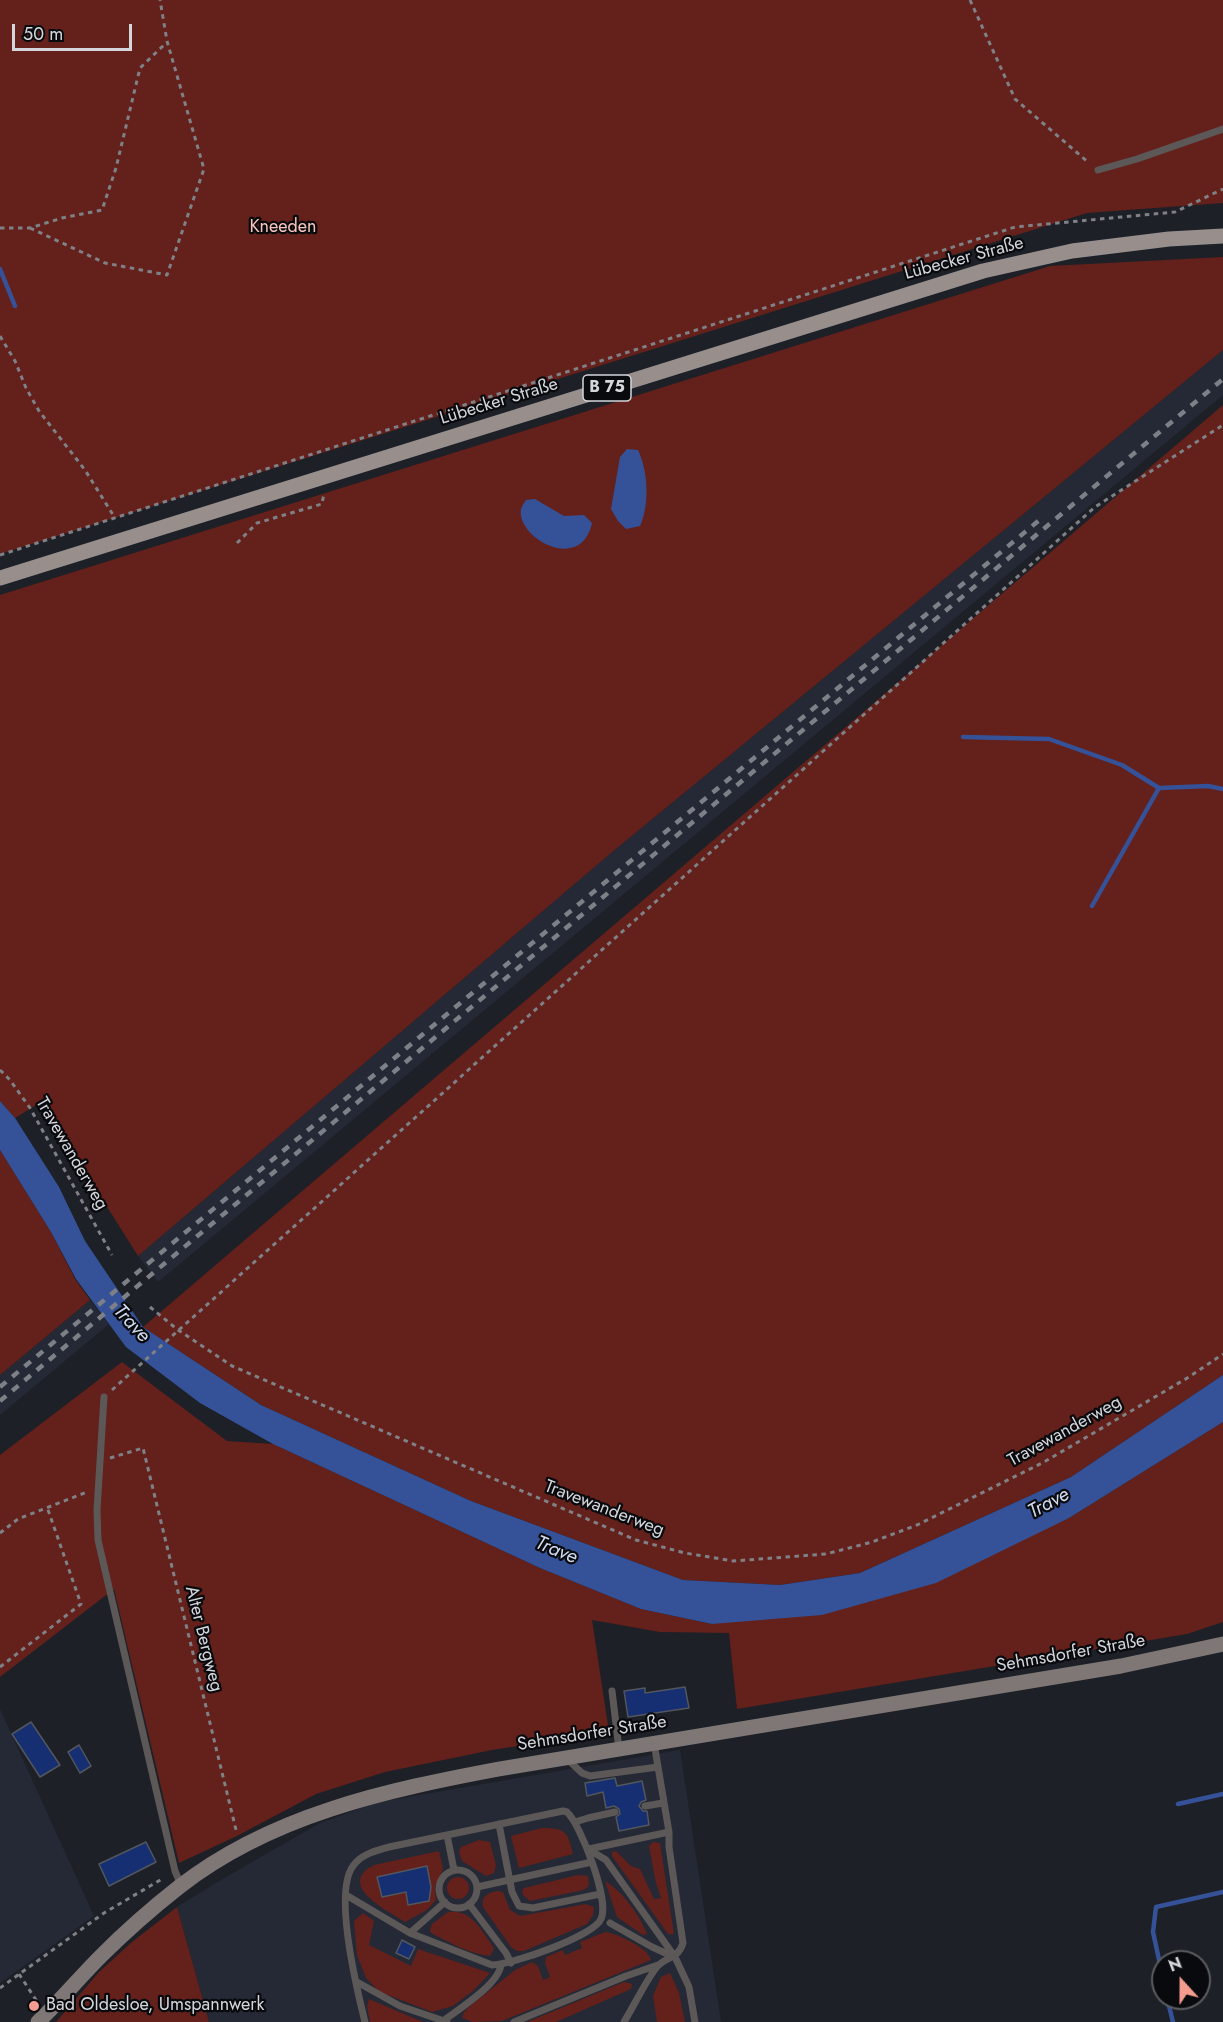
<!DOCTYPE html>
<meta charset="utf-8">
<style>
body{margin:0}
#map{position:relative;width:1223px;height:2022px;overflow:hidden;background:#1d2027;font-family:Jost,sans-serif}
canvas{display:block}
.north{position:absolute;left:1151px;top:1950px;width:60px;height:60px;box-sizing:border-box;background:#090a0d;border:2px solid #5a5c5f;border-radius:50%;rotate:339deg;font-size:16px;font-weight:700;line-height:24px;text-align:center;color:#d4d6db}
.north::after{content:'';display:block;margin:auto;width:21px;height:27px;background:#f59c90;clip-path:polygon(50% 0,100% 100%,50% 72%,0 100%)}
.scale{position:absolute;left:12px;top:24px;width:120px;height:27px;box-sizing:border-box;border:3px solid #d4d6db;border-top:0;padding-left:8px;font-size:18px;line-height:21px;white-space:nowrap;color:#d4d6db;-webkit-text-stroke:4px #090a0d;paint-order:stroke}
</style>
<div id="map">
<canvas width="1223" height="2022"></canvas>
<div class="north">N</div>
<div class="scale">50 m</div>
</div>
<script>
const ctx = document.querySelector('canvas').getContext('2d');
ctx.lineJoin = 'round';
function fillPath(path, color) {
  ctx.fillStyle = color;
  ctx.fill(path, 'evenodd');
}
function trace(path, color, width, dash) {
  ctx.strokeStyle = color;
  ctx.lineWidth = width;
  ctx.lineCap = dash ? 'butt' : 'round';
  ctx.setLineDash(dash || []);
  ctx.stroke(path);
}
function label(font, color, halo, rows, align = 'center') {
  ctx.font = font + ' Jost,sans-serif';
  ctx.lineWidth = 4.5;
  ctx.setLineDash([]);
  ctx.textBaseline = 'middle';
  ctx.strokeStyle = halo;
  ctx.fillStyle = color;
  for (const [text, x, y, turn = 0] of rows) {
    ctx.save();
    ctx.translate(x, y);
    ctx.rotate((+turn || 0) * Math.PI / 180);
    ctx.textAlign = isNaN(turn) ? turn : align;
    if (halo) ctx.strokeText(text, 0, 0);
    ctx.fillText(text, 0, 0);
    ctx.restore();
  }
}
const built = new Path2D(`
 M1223,350v45l-1065,887 -20,-26 473,-403z
 M90,1300l19,24 -109,91v-40z
 M0,1709l94,207 -94,67z
 M680,1750l41,272h-512l-32,-115 44,-27 97,-56 61,-22z`);
const green = new Path2D(`
 M0,0h1223v203l-136,10 -1087,341z
 M1223,257v93l-612,503 -473,403 -97,-154 -26,16 -15,-17v-506l1050,-329z
 M1223,405v970l-152,102 -211,96 -80,12 -97,-5 -212,-79 -210,-96 -118,-78z
 M0,1150l51,82 24,47 15,21 -90,75z
 M122,1362l105,79 46,3 267,124 101,41 71,15 357,-106 154,-96v200l-36,12 -450,75 -8,-76 -69,-1 -68,-12 17,112 -117,18 -107,22 -69,22 -79,42 -58,27 -65,-274 -114,88v-222z
 M542,1828c24,0 26,4 31,26l-54,14 -8,-32z
 M479,1840l11,2 6,23 -2,8 -8,3 -24,-15 -3,-9 2,-5z
 M653,1842l7,1 14,91h-6l-56,-78v-4l4,-1 15,15 9,3 14,30 7,-1 -5,-15 -7,-37z
 M439,1851l4,18 -8,17 1,14 -9,10 -22,12c-17,-11 -70,-37 -31,-57z
 M578,1875l10,1 1,9 -5,5 -54,11 -7,-6 -1,-4 2,-3z
 M447 1888a11 11 0 1 1 22 0a11 11 0 1 1-22 0Z
 M605,1881c18,11 34,33 42,53l-4,1 -26,-18z
 M497,1891l6,1 7,18 10,6 66,-12 8,3 -1,8 -6,9 -63,27h-7l-6,-4 -28,-40c-2,-11 5,-14 14,-16z
 M177,1907l32,115h-153l43,-50 33,-30z
 M448,1912c23,-3 32,16 44,33l2,4 -4,7c-21,-2 -41,-14 -59,-23l-1,-3 2,-6z
 M363,1913l11,8 -5,24 42,21 7,-17 72,24 -16,17 -21,16 -21,6 -52,-20 -14,-14 -9,-23 -3,-34z
 M605,1932c11,1 44,16 46,28l-149,61 -29,1 -11,-4 2,-6 5,-5 46,-37 17,-8 6,4 5,14 7,-3 -5,-14 1,-6 17,-7 2,5 17,-7 -2,-6z
 M670,1973l9,20 6,29h-28l-4,-26 8,-19z
 M624,1982l8,2 -1,5 -75,33h-29z
 M369,1999l54,23h-53l-3,-16z`);
const water = new Path2D(`
 M627,449l11,1c10,21 12,54 2,76l-14,3 -8,-8 -7,-12 9,-52z
 M535,499l29,17 20,-1 8,8c-11,51 -76,15 -71,-14 1,-3 3,-6 5,-9z
 M0,1101l15,17 44,69 26,54 58,86 118,78 210,96 212,79 97,5 80,-12 211,-96 152,-102v47l-154,96 -133,65 -114,32 -110,9 -71,-15 -101,-41 -267,-124 -73,-41 -74,-56 -50,-68 -25,-47 -51,-82z`);
const stream = new Path2D(`
 M0,269l15,37
 M963,737l86,2 73,26 37,23 49,-2 15,3
 M1092,906l67,-118
 M1178,1804l45,-10
 M1163,1978l-10,-46 3,-25 67,-15
 M1167,1998l6,24`);
const building = new Path2D(`
 M685,1687l4,21 -61,9 -4,-26 21,-3v5z
 M31,1722l29,43 -20,12 -28,-43z
 M79,1745l12,21 -11,7 -12,-21z
 M615,1778l2,8 25,-5 4,19 -5,2 -2,4 4,5h4l2,14 -30,6 -3,-14 4,-3 -1,-5 -5,-3 -8,2 -3,-16 -16,4 -2,-13z
 M146,1842l10,20 -47,24 -10,-22z
 M427,1866l4,21 -2,14 -21,4 -2,-13 -24,5 -5,-20z
 M402,1940l13,7 -6,12 -13,-6z`);
const path = new Path2D(`
 M970,0l45,99 74,64
 M0,228h30l32,-10 40,-8 14,-42 24,-100 27,-26
 M30,228l75,35 62,12 37,-106 -37,-128 -7,-41
 M0,336l15,25 11,27 13,23 46,59 30,48
 M237,543l20,-20 65,-19 2,-11
 M0,555l1015,-328 160,-15 48,-23
 M0,1070l10,10 20,28 82,147
 M150,1307l28,23 54,36 404,174 49,13 48,8 93,-7 46,-12 45,-17 127,-63 145,-85 34,-23
 M112,1390l983,-883 128,-82
 M110,1458l33,-10 94,386
 M0,1533l18,-14 69,-27
 M0,1667l81,-63 -34,-97
 M19,1974l19,29
 M0,1988l104,-75 58,-34`);
const lane = new Path2D(`
 M1098,170l39,-11 86,-30
 M104,1397l-7,113 1,30 77,331 6,14
 M612,1691l7,58
 M567,1759l15,14 8,3 68,-9
 M645,1806l18,-3
 M575,1822l13,-4 27,-6
 M499,1824l13,68 7,14 14,2 67,-14
 M447,1835l7,35
 M588,1849l18,11 69,97 14,30 6,35
 M589,1849l80,-17
 M439 1889a19 19 0 1 1 38 0a19 19 0 1 1-38 0Z
 M477,1887l115,-25
 M346,1895l64,38 82,32c19,0 102,-29 109,-46 9,-18 -20,-94 -34,-107l-4,-1 -174,36c-13,4 -28,7 -36,19 -20,27 4,124 12,156
 M469,1904l37,49 5,10
 M610,1923l42,24 20,9
 M410,1933l35,-31
 M357,1982l43,24 47,16
 M443,2021c16,-12 55,-36 58,-56
 M514,2022l112,-46 32,-11
 M624,2022c11,-18 20,-38 32,-54 9,-12 22,-8 27,-25l-14,-96v-15l-15,-89`);
const secondary = new Path2D(`
 M38,2022c22,-21 41,-44 63,-66 24,-24 50,-47 78,-69 92,-72 208,-97 320,-118l622,-103 102,-22`);
const primary = new Path2D(`
 M0,578l983,-307 89,-20 97,-12 54,-3`);
const rail = new Path2D(`
 M0,1387l1043,-870
 M0,1401l1223,-1022`);
const markers = [
 [34,2006,6,"#f59c90"]
];
const shields = [
 [607,388,48]
];
const shieldNames = [
 ["B 75",607,388]
];
const parkNames = [
 ["Kneeden",283,228]
];
const streetNames = [
 ["Lübecker Straße",964,259,-15],
 ["Lübecker Straße",499,402,-17],
 ["Travewanderweg",71,1154,60],
 ["Travewanderweg",1065,1432,-29],
 ["Travewanderweg",604,1509,21],
 ["Alter Bergweg",203,1639,76],
 ["Sehmsdorfer Straße",1071,1654,-10],
 ["Sehmsdorfer Straße",592,1734,-9]
];
const poiNames = [
 ["Bad Oldesloe, Umspannwerk",46,2006]
];
const waterNames = [
 ["Trave",131,1324,47],
 ["Trave",1049,1504,-28],
 ["Trave",556,1551,22]
];
fillPath(built, '#242935');
fillPath(green, '#64201a');
fillPath(water, '#355299');
trace(stream, '#355299', 4.5);
fillPath(building, '#162e72');
trace(building, '#52565d', 1.5);
trace(path, '#7f8187', 3, [4.5, 4.5]);
trace(lane, '#5c5857', 7);
trace(secondary, '#7e7776', 15);
trace(primary, '#988f8d', 15);
trace(rail, '#7d8086', 4.5, [8, 8]);
for (const [x, y, r, color] of markers) {
  const dot = new Path2D();
  dot.arc(x, y, r, 0, 2 * Math.PI);
  ctx.fillStyle = color;
  ctx.fill(dot);
  trace(dot, '#090a0d', 2);
}
for (const [x, y, w] of shields) {
  const box = new Path2D();
  box.roundRect(x - w / 2, y - 13, w, 26, 4.5);
  ctx.fillStyle = '#090a0d';
  ctx.fill(box);
  trace(box, '#d4d6db', 1.5);
}
label('bold 16px', '#d4d6db', null, shieldNames);
label('18px', '#f9c6be', '#090a0d', parkNames);
label('18px', '#d4d6db', '#090a0d', streetNames);
label('18px', '#d4d6db', '#090a0d', poiNames, 'left');
label('italic 20px', '#d1dbef', '#090a0d', waterNames);
</script>
